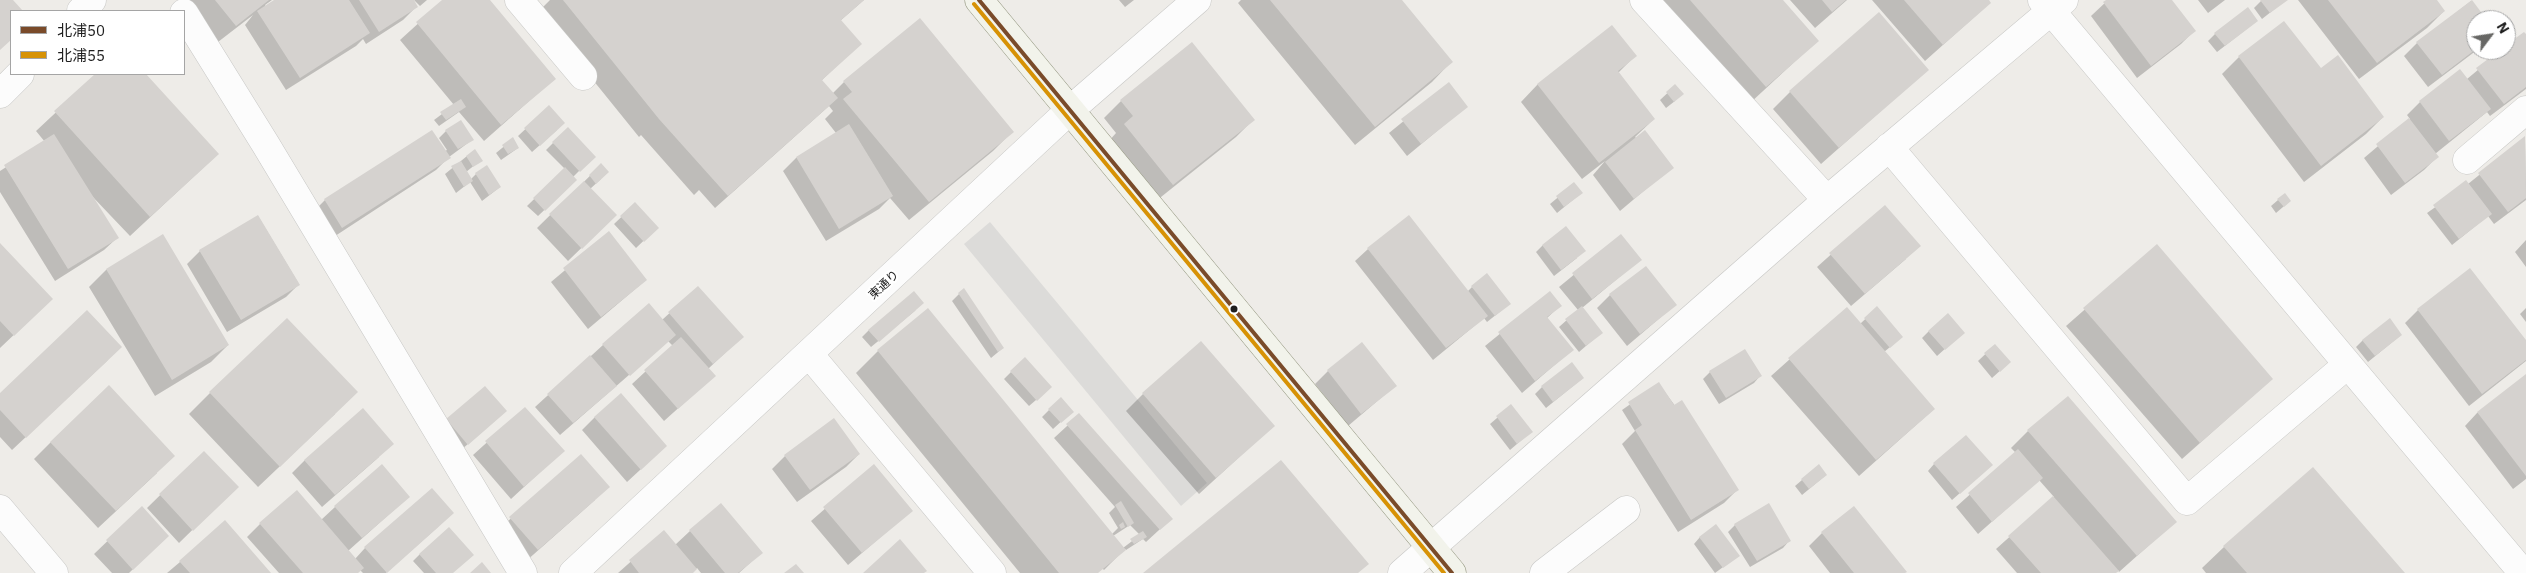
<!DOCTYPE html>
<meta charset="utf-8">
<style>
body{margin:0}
#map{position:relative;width:2526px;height:573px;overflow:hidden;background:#eeece8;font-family:"IBM Plex Sans","Noto Sans JP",sans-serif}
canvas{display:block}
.legend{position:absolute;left:10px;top:10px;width:175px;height:65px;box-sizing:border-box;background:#fff;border:1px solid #a5a5a5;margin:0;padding:6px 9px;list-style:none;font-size:15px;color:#1f1f1f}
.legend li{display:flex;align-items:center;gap:10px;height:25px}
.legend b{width:25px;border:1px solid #a5a5a5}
.north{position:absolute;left:2466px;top:10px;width:50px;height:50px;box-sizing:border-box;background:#fff;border:1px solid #a5a5a5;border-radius:50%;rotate:59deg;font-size:14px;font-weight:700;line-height:20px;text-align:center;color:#1f1f1f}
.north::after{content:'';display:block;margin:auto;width:18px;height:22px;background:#676765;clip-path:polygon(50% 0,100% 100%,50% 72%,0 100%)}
</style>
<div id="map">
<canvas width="2526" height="573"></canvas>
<ul class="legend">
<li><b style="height:6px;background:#7a4b2a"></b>北浦50</li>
<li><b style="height:6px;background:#d79205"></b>北浦55</li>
</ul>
<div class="north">N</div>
</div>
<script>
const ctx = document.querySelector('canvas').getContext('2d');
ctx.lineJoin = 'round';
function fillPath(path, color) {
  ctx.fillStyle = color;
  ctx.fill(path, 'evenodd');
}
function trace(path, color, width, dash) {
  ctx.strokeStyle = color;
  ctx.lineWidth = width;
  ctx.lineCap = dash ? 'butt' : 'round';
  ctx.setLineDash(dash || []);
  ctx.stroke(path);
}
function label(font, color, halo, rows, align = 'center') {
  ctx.font = font + ' "IBM Plex Sans","Noto Sans JP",sans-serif';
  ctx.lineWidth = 4.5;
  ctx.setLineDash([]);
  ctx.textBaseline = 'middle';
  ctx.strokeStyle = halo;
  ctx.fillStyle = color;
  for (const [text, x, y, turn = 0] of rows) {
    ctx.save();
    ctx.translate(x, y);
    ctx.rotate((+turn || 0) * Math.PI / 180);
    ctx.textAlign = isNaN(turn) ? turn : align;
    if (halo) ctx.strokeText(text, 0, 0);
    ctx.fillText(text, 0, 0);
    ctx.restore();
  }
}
const religious = new Path2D(`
 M990,222l217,261 -26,23 -217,-262z`);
const shadow = new Path2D(`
 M185,0h87l-7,5 1,2 11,-7h135l4,7 -13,13 -37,24 -3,-5 -7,7 -70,44 -41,-65 8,-10 -35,27z
 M414,0h13l-7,6z
 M444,0h44l66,79 -70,62 -25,-29 -20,14 -5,-6 20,-15 -54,-65z
 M550,0h314l-24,21 20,23 -39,37 11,13 12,-12 168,50 -19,19 -84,69 -19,-22 -11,11 -53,32 -43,-70 13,-13 40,-25 -11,-14 8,-8 -4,-5 -114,102 -16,-18 -5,5 -53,-60 -2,2 -101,-125z
 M1119,0h15l-9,7z
 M1241,0h159l51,62 -19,20 -77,63 -117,-142z
 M1659,0h122l36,41 -68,63z
 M1790,0h57l-32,28z
 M1872,0h115l3,3 -65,58z
 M2108,0h62l24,31 -13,13 -44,34 -46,-62z
 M2198,0h27l-17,13z
 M2262,0h24l-24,19 -8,-11z
 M2298,0h138l8,11 -17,17 -68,51z
 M2471,1l14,19h-9l1,30 -49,37 -24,-31 13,-13z
 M2257,21l-40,31 -9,-11 7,-7z
 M2284,23l36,47 63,47 -17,17 -62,48 -82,-108 17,-17z
 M2526,37v52l-36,27 -3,-4 -52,42 2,3 -13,13 -33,25 -27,-37 46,-39 -3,-4 13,-13 40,-31 7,8 35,-29h4v-3z
 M1635,56l-17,17 36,46 -19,18 37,30 -52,44 -27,-36 12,-14 -23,18 -61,-77 17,-18z
 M1927,70l-106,94 -48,-55 17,-17z
 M97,74h48l73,80 -88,82 -40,-42 27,44 -13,12 -49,31 -55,-89v-21l45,-29 -9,-11z
 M1449,84l17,23 -59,49 -18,-23z
 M1675,86v15l-9,7 -6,-8z
 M1121,101l132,19 -17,17 -80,64 -48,-59 8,-9 -12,-15z
 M549,107l8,23 -25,22 -14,-16z
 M446,131l26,9 -23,17 -13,13 -107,70 -17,-27 13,-13 120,-49 2,-1 -8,-12z
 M2525,138l1,62 -32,24 -6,-8 -36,29 -25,-32 41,-29z
 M513,139l5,9 -17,12 -5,-7z
 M553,143l41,13 -21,21 3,3 -38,36 -11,-10 38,-37 -19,-19z
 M467,156l14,4 -15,12 5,7 5,-5 24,13 -18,14 -12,-19 -14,11 -11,-19z
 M601,165v14l-11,10 12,39 -34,33 -31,-33z
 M1574,184v15l-17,14 -7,-9z
 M2278,200l12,1 -14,12 -5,-7z
 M635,204l22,24 -21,20 -22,-24z
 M1885,206l21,53 -55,47 -34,-39z
 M258,216l41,68 -13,13 -59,35 -40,-68 13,-13z
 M609,233l37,47 -58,49 -37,-47z
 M162,236l66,109 -17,17 -56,34 -66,-109 17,-17z
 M1621,236l19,24 -58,48 19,25 -22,19 -20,-25 19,-17 -19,-23z
 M2526,240v27l-11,-15z
 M0,245l38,67 -38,36z
 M1543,245l34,13 -23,18 -18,-24z
 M2157,246l115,133 -90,80 -116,-133z
 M1368,249l99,43 5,-5 30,23 -15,12 -3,-4 -51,42 -78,-99z
 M698,287l44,50 -34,32 6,7 -50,45 -32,-37 41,-38 -5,-5 -108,94 -25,-28 68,-62 59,-25z
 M963,290l40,58 -12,10 -39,-57z
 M1550,293l10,13 -13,12 25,32 -50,43 -37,-47z
 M1610,295l65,10 -48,41 -30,-38z
 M1847,308l13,16 17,-16 18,35 -11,9 50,57 -75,67 -88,-100z
 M2526,308v14l-6,-8z
 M916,310l-45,37 -9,-10 7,-7z
 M927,310l185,224 6,-6 -9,-15 6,-6 -61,-69 25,-23 92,104 -25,23 -3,-3 -17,11 -1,-1 -24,24 3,-3 -2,-2 -6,5h-76l-164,-200 22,-22zM1130,525l10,10 -17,13 -10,-12z
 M2418,310l108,32v19l-57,45 -64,-83z
 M1929,331l27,8 -19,17 -15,-18z
 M2401,335l-33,27 -12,-15 7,-7z
 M1995,345l7,24 -10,9 -14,-17z
 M108,360l-96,90 -12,-13v-42z
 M1328,371l67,15 -47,40 -33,-42z
 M1011,372l32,22 -14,12 -25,-27z
 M1710,372l50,4 -6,7 -35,21 -16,-25z
 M2526,376v103l-13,10 -48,-63 12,-13z
 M1583,378l-37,30 -11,-14 7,-7z
 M1659,384l78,106 -13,13 -46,29 -56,-88 13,-13 -13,-21z
 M210,393l125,21 -77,73 -69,-73z
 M1143,394l130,32 -74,68 -73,-83z
 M1511,406l20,26 -21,18 -20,-26z
 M525,408l38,43 -52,48 -38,-44z
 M1049,410l16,8 -12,11 -11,-12z
 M595,417l71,29 -39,36 -45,-52z
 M498,418l-37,32 -14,-30z
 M2028,431l147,91 -56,50 -1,-2 -3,3h-98l-21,-24 58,-52 -15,-17 -61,54 -22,-27 60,-54 -5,-5z
 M51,442l106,31 -59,55 -64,-69z
 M204,452l20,47 -45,44 -32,-35z
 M859,454l-13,13 -49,35 -25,-33 13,-13z
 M581,455l14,45 -70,62 -28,-31z
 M379,457l-57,50 -30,-34 13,-13z
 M1934,464l50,8 -32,28 -24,-29z
 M874,466l37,45 -63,54 -37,-44z
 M1826,475l-24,20 -7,-9 7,-6z
 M335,507l60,2 -47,42 7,8 10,-11 74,-22 -53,47h-23l-3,-3 -3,3h-78l-32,-36 13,-13 61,-4z
 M142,508l12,41 -25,24h-17l-18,-19z
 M1735,525l54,16 -6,7 -33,19 -22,-35z
 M690,531l71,22 -22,20h-38l-4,-5 -5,5h-74l46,-41 11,13z
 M1822,533l82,40h-74l-21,-27z
 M1700,537l38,19 -23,17 -21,-29z
 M2224,547l179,26h-197l-4,-5z
 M420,554l32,19h-28l-11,-12z
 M180,562l90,11h-103z`);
const building = new Path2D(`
 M0,0h13l10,11h-12v29l-11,10z
 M215,0h54l-33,26z
 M274,0h75l21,33 -70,45 -43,-67z
 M359,0h55l4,7 -39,25z
 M442,0h48l66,79 -55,46 -85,-103z
 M563,0h301l-23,20 21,24 -40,36 16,18 -110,98 -69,-77z
 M1270,0h132l51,62 -78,65z
 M1690,0h93l36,41 -53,46z
 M1822,0h24l-14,12z
 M1904,0h85l2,3 -48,42z
 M2106,0h66l24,31 -45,35 -48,-64z
 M2260,0h28l-18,13z
 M2328,0h109l8,11 -68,52z
 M2472,0l15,20h-11v29l-34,26 -26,-33z
 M2248,7l10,14 -33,25 -11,-13z
 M1879,12l50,58 -90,78 -50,-57z
 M920,18l94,114 -85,70 -86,-103 9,-7 -9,-11z
 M2284,21l37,47 17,-13 46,62 -63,49 -83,-110z
 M1612,25l25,31 -19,15 37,48 -56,44 -62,-79z
 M2524,32l2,2v53l-22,17 -28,-36 24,-18h6v-5z
 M1192,42l63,78 -82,65 -49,-61 9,-8 -13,-16z
 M2460,69l31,40 -42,32 -30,-40z
 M95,74h51l73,80 -69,63 -96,-106z
 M1449,82l19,25 -47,37 -20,-25z
 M1675,84l9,10 -10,8 -8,-10z
 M461,99l5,8 -20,13 -6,-8z
 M549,105l16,18 -25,23 -16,-18z
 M2409,118l30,39 -34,26 -29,-39z
 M461,120l13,20 -16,9 -13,-19z
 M849,124l44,72 -54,33 -43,-72z
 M568,127l28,30 -16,15 -28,-30z
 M432,130l19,28 -109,70 -18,-29z
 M1645,130l29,38 -40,31 -29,-37z
 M54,134l65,104 -51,31 -64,-104z
 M2525,136l1,62 -18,14 -30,-39z
 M513,137l6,11 -11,6 -6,-9z
 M475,149l8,12 -10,6 -7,-11z
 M461,161l12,20 -9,6 -13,-21z
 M601,163l8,9 -13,12 -7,-9z
 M487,165l14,22 -12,8 -14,-22z
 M565,167l12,13 -32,31 -12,-13z
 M2466,180l26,34 -33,25 -26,-34z
 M584,181l33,34 -35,34 -33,-35z
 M1574,182l9,11 -19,14 -8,-11z
 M2285,193l6,8 -7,6 -7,-8z
 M635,202l24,26 -15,14 -24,-26z
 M1885,205l36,41 -56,48 -36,-41z
 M258,215l42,70 -59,35 -42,-70z
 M1409,215l79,101 -42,32 -79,-100z
 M1566,226l20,25 -25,19 -19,-25z
 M609,231l38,49 -46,37 -38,-49z
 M163,234l66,111 -57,35 -66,-111z
 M1621,234l21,26 -50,39 -20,-26z
 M0,243l53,56 -39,37 -14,-15z
 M2157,244l116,135 -73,64 -117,-135z
 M1646,266l31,39 -37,29 -31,-40z
 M2470,268l56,72v20l-44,34 -65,-85z
 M1487,273l24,31 -16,12 -24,-30z
 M698,286l46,51 -31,27 -45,-52z
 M964,288l40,60 -6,4 -40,-59z
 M914,291l10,12 -45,39 -11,-12z
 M1550,291l12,15 -15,11 27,33 -39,31 -37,-49z
 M649,303l27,32 -46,41 -28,-32z
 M1582,306l21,27 -17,13 -21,-27z
 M1877,306l26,31 -13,11 -26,-30z
 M1847,307l88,102 -59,51 -88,-102z
 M928,308l198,242 -28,23h-39l-182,-223z
 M87,310l35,37 -96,91 -26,-28v-17z
 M1948,313l17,20 -20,17 -17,-19z
 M287,318l71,74 -78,75 -71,-75z
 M2390,318l12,17 -27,21 -13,-16z
 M681,337l35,39 -38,33 -34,-39z
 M1201,341l74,85 -59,52 -74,-85z
 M1362,342l35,44 -36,28 -34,-44z
 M1995,344l16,18 -11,10 -16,-19z
 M1745,349l17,27 -36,22 -17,-27z
 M590,355l27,31 -44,37 -26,-29z
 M1025,357l27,30 -15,14 -27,-30z
 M1572,362l12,16 -31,24 -12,-16z
 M2526,374v102l-49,-64z
 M1659,382l15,23 8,-5 57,90 -48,30 -56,-90 7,-5 -14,-23z
 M109,385l66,71 -59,55 -66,-69z
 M485,386l22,25 -39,34 -22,-26z
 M621,393l46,53 -26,24 -47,-53z
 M2068,396l109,126 -40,34 -110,-126z
 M1061,397l13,15 -13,11 -13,-14z
 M1511,404l22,28 -16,12 -21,-28z
 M525,407l40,44 -41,36 -39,-46z
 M363,408l31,36 -59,51 -31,-35z
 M1079,413l94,106 -13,11 -94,-106z
 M834,418l26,36 -50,36 -26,-35z
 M1966,435l27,30 -33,29 -27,-31z
 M2018,449l25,29 -51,44 -24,-29z
 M204,451l35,36 -46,44 -34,-37z
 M581,454l29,33 -72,63 -29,-33z
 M1281,460l88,104 -11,9h-215z
 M382,464l28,33 -48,41 -28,-32z
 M874,464l39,47 -51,42 -39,-46z
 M1819,464l8,11 -18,14 -8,-10z
 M2313,467l92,106h-158l-24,-27z
 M432,488l22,25 -67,60 -23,-26z
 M297,490l67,78 -6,5h-55l-44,-50z
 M2053,496l66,75 -3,2h-75l-33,-37z
 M1121,501l13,22 -6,4 -13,-22z
 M721,503l42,50 -25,20h-13l-36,-43z
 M1769,503l22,38 -34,20 -23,-37z
 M142,506l27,30 -36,34 -27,-30z
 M1854,506l53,66 -2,1h-51l-33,-41z
 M225,520l46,53h-81l-11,-12z
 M1123,522l2,5 -4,2 -2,-4z
 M1716,524l24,32 -17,12 -24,-31z
 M449,527l25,28 -21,18h-17l-17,-19z
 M664,530l33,39 -4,4h-54l-10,-13z
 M1143,531l4,6 -13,7 -4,-5z
 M900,539l27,32 -3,2h-61z
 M482,562l9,11h-21z
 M796,564l8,9h-20z`);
const street = new Path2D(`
 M519,0l64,76
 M1644,0l183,200
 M2042,0l481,573
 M81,11l11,-11
 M184,13l82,132 257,428
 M0,94l20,-20
 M1889,147l298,354 160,-136
 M2467,160l59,-50
 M809,354l183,219
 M0,509l54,64
 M573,573l497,-463 127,-110
 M1402,573l425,-373 237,-200
 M1544,573l82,-63`);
const secondary = new Path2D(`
 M979,0l473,573`);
const bus1 = new Path2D(`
 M979,0l473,573`);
const bus2 = new Path2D(`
 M974,4l470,569`);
const markers = [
 [1234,309,4.5,"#1f1f1f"]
];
const streetNames = [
 ["東通り",884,285,-43]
];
fillPath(religious, '#dcdbd9');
fillPath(shadow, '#0003');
fillPath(building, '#d5d2cf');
trace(street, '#c6c6c4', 29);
trace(secondary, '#949780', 29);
trace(street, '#fcfcfc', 28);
trace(secondary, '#f2f3eb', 28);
trace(bus1, '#7a4b2a', 4);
trace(bus2, '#d79205', 4);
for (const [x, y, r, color] of markers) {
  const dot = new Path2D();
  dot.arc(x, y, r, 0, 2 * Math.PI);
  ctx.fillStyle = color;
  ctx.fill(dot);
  trace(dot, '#fff', 2);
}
label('12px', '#1f1f1f', '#fff', streetNames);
</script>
